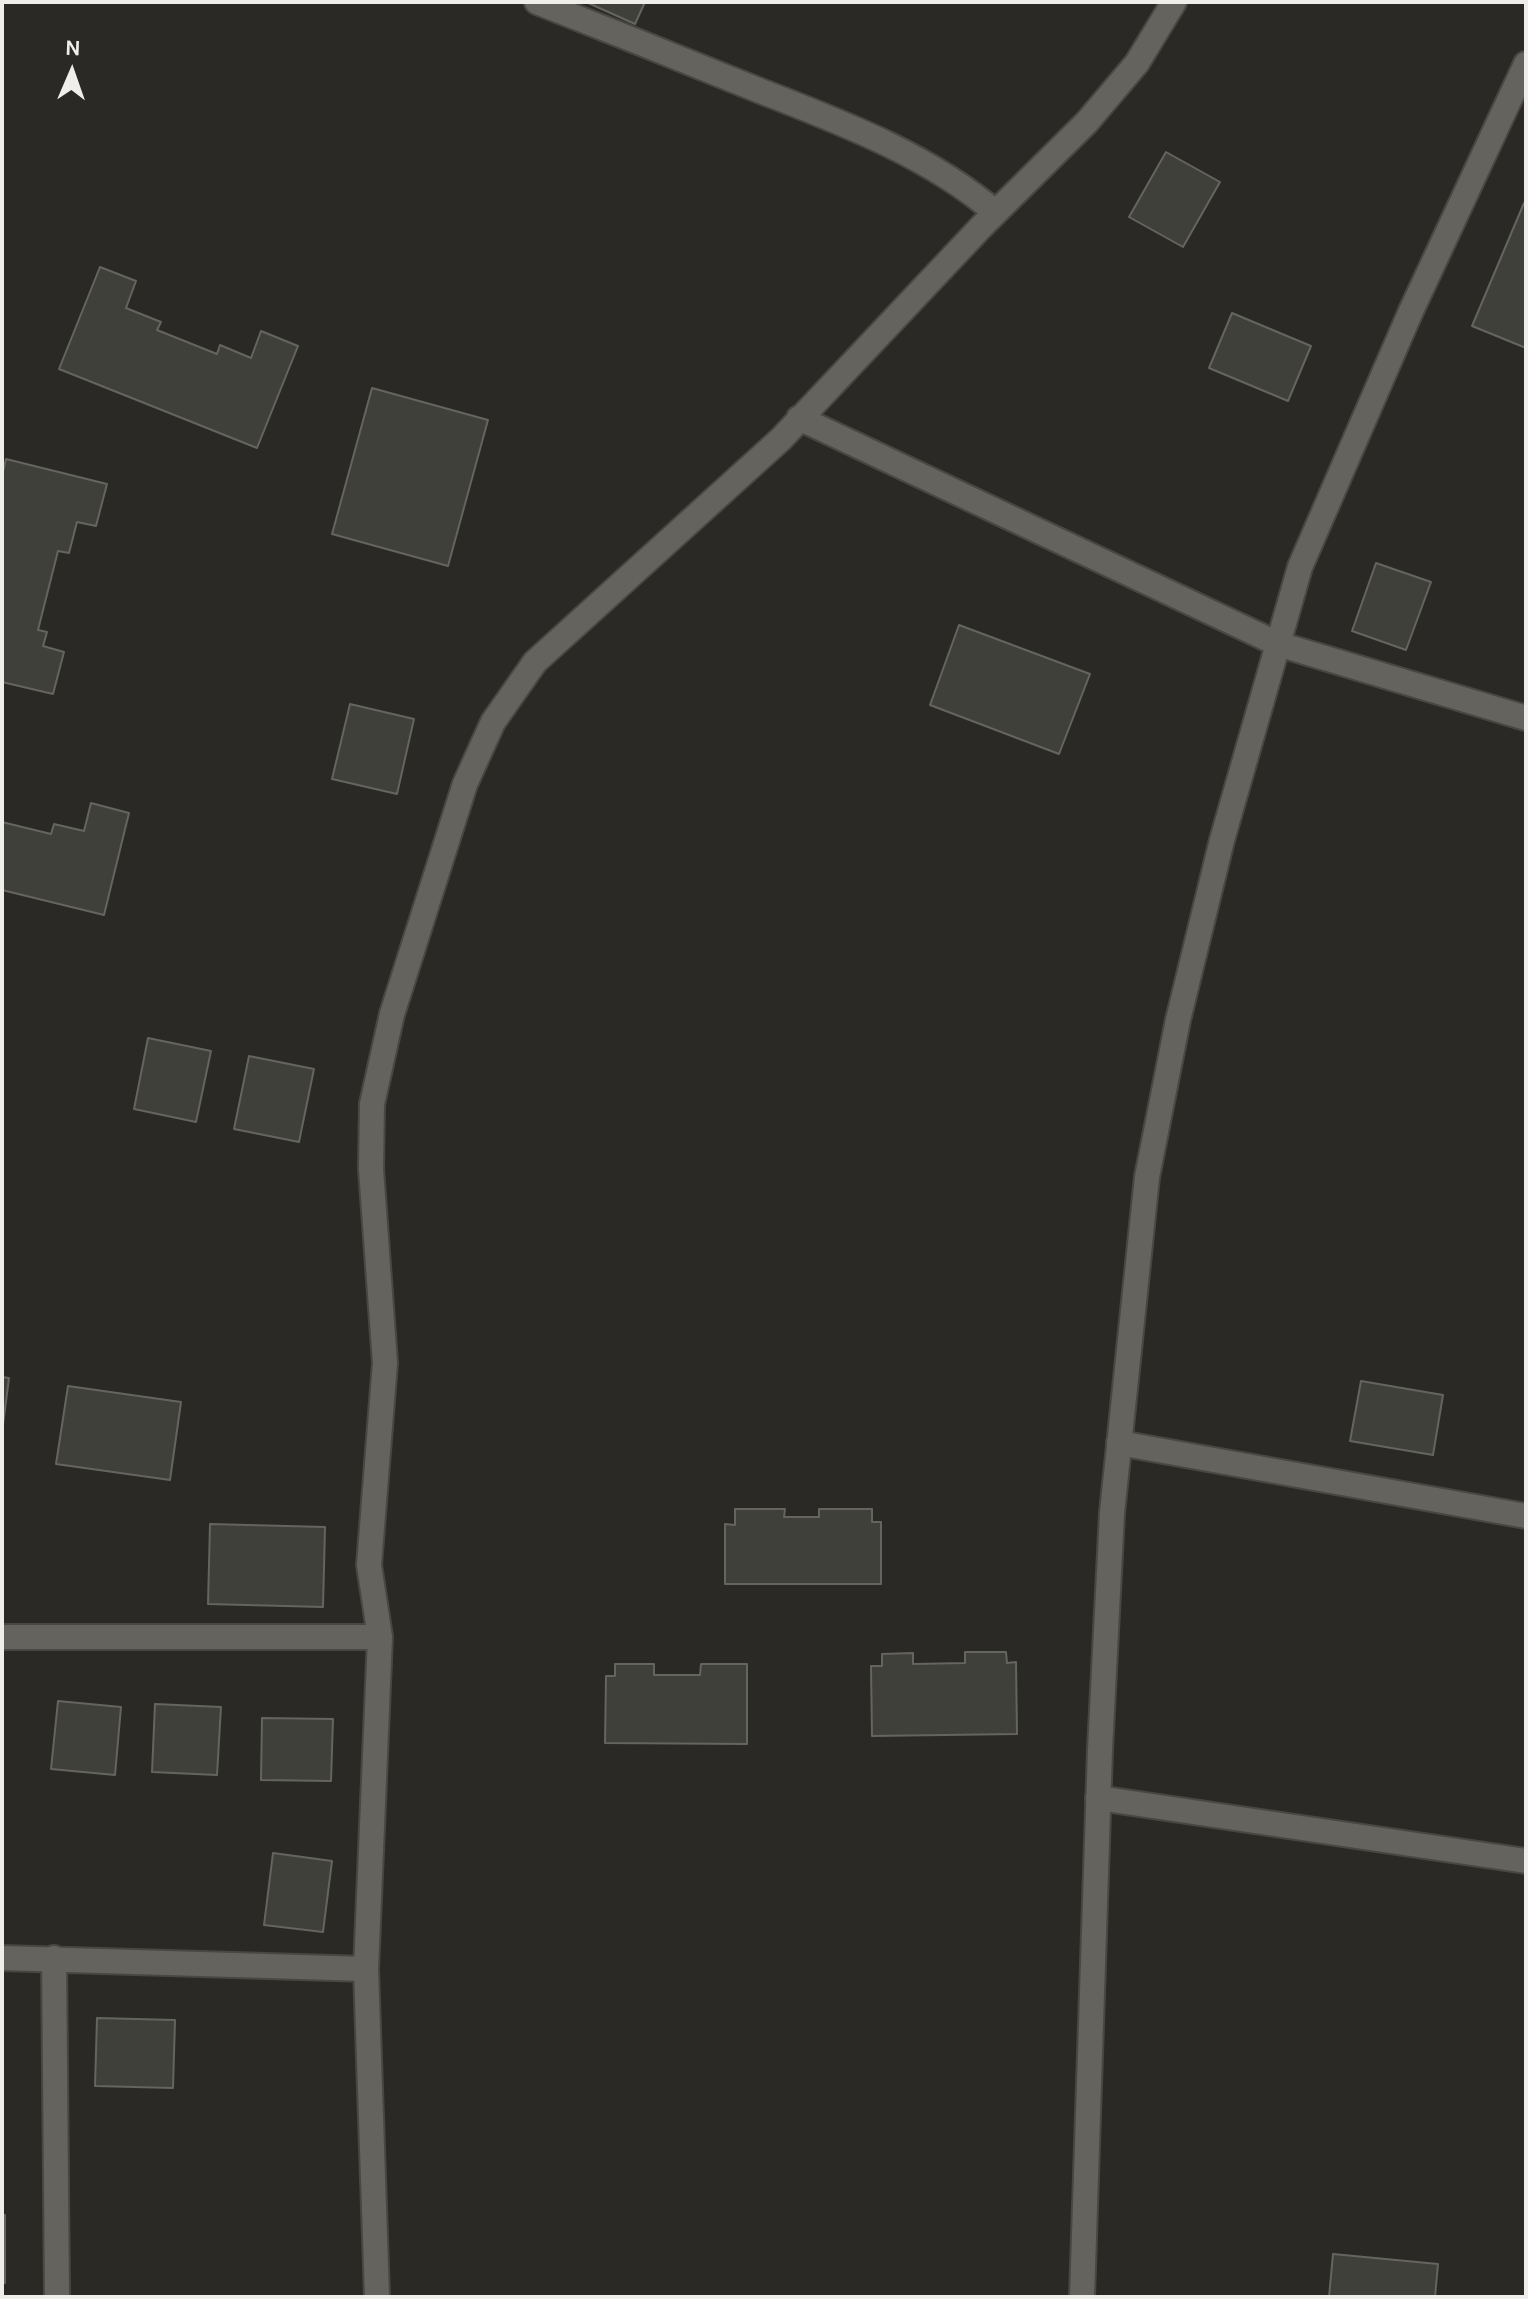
<!DOCTYPE html>
<style>
body{margin:0}
#map{position:relative;width:1528px;height:2299px;overflow:hidden;background:#2b2925;font-family:Karla,sans-serif}
canvas{display:block}
.frame{position:absolute;inset:0;border:4px solid #efeeeb;pointer-events:none}
.north{position:absolute;left:32px;top:32px;width:80px;height:80px;-webkit-text-stroke:6px #2b2925;paint-order:stroke;rotate:2deg;font-size:22px;font-weight:700;line-height:32px;text-align:center;color:#efeeeb}
.north::after{content:'';display:block;margin:auto;width:28px;height:36px;background:#efeeeb;clip-path:polygon(50% 0,100% 100%,50% 72%,0 100%)}
</style>
<div id="map">
<canvas width="1528" height="2299"></canvas>
<div class="frame"></div>
<div class="north">N</div>
</div>
<script>
const ctx = document.querySelector('canvas').getContext('2d');
ctx.lineJoin = 'round';
function fillPath(path, color) {
  ctx.fillStyle = color;
  ctx.fill(path, 'evenodd');
}
function trace(path, color, width, dash) {
  ctx.strokeStyle = color;
  ctx.lineWidth = width;
  ctx.lineCap = dash ? 'butt' : 'round';
  ctx.setLineDash(dash || []);
  ctx.stroke(path);
}
const building = new Path2D(`
 M586,2h59l-10,22z
 M1166,152l54,30 -37,65 -54,-30z
 M1524,203h2v145l-54,-22z
 M100,267l36,14 -10,27 35,14 -4,8 60,24 3,-9 31,13 10,-27 37,15 -41,102 -198,-79z
 M1232,313l79,33 -23,55 -79,-33z
 M372,388l116,32 -40,146 -116,-32z
 M6,459l101,25 -11,42 -19,-4 -8,31 -11,-2 -20,79 9,2 -4,14 21,6 -11,42 -51,-12v-206z
 M1376,563l55,19 -25,68 -54,-19z
 M959,625l131,49 -31,80 -129,-49z
 M350,704l64,15 -17,75 -65,-15z
 M91,803l38,10 -25,102 -102,-25v-68l49,12 3,-10 30,7z
 M148,1038l63,13 -15,71 -62,-13z
 M249,1056l65,13 -15,73 -65,-13z
 M2,1377l7,1 -7,54z
 M1361,1381l82,14 -10,60 -83,-14z
 M68,1386l113,16 -11,78 -114,-16z
 M735,1509h50l-1,8h35v-8h53v13h9v62h-156v-60l10,1z
 M210,1524l115,3 -2,80 -115,-3z
 M965,1652h41l1,11 9,-1 1,72 -145,2 -1,-70h11v-12l31,-1v11l52,-1z
 M615,1664h39v11h46l1,-11h46v80l-142,-1 1,-67h9z
 M58,1701l63,6 -6,68 -64,-6z
 M155,1704l66,3 -4,68 -65,-3z
 M262,1718l71,1 -2,62 -70,-1z
 M273,1853l59,8 -9,71 -59,-7z
 M97,2018l78,2 -2,68 -78,-2z
 M2,2215h3v68h-3z
 M1333,2254l105,10 -3,33h-106z`);
const street = new Path2D(`
 M537,2c74,29 147,58 221,88 82,32 169,64 237,122
 M799,418l479,226 248,74
 M1119,1443l407,73
 M2,1637h378
 M1098,1798l428,63
 M2,1958l364,11
 M54,1958l3,339
 M377,2297l-11,-328 14,-332 -11,-72 16,-202 -14,-194 1,-65 20,-90 73,-230 28,-62 42,-60 246,-223 201,-213 105,-104 50,-59 37,-61`);
const secondary = new Path2D(`
 M1082,2297l18,-547 12,-237 35,-336 31,-157 44,-180 78,-273 111,-256 115,-247`);
fillPath(building, '#40403b');
trace(building, '#646460', 2);
trace(street, '#494743', 28);
trace(secondary, '#494743', 28);
trace(street, '#65635e', 24);
trace(secondary, '#65635e', 24);
</script>
